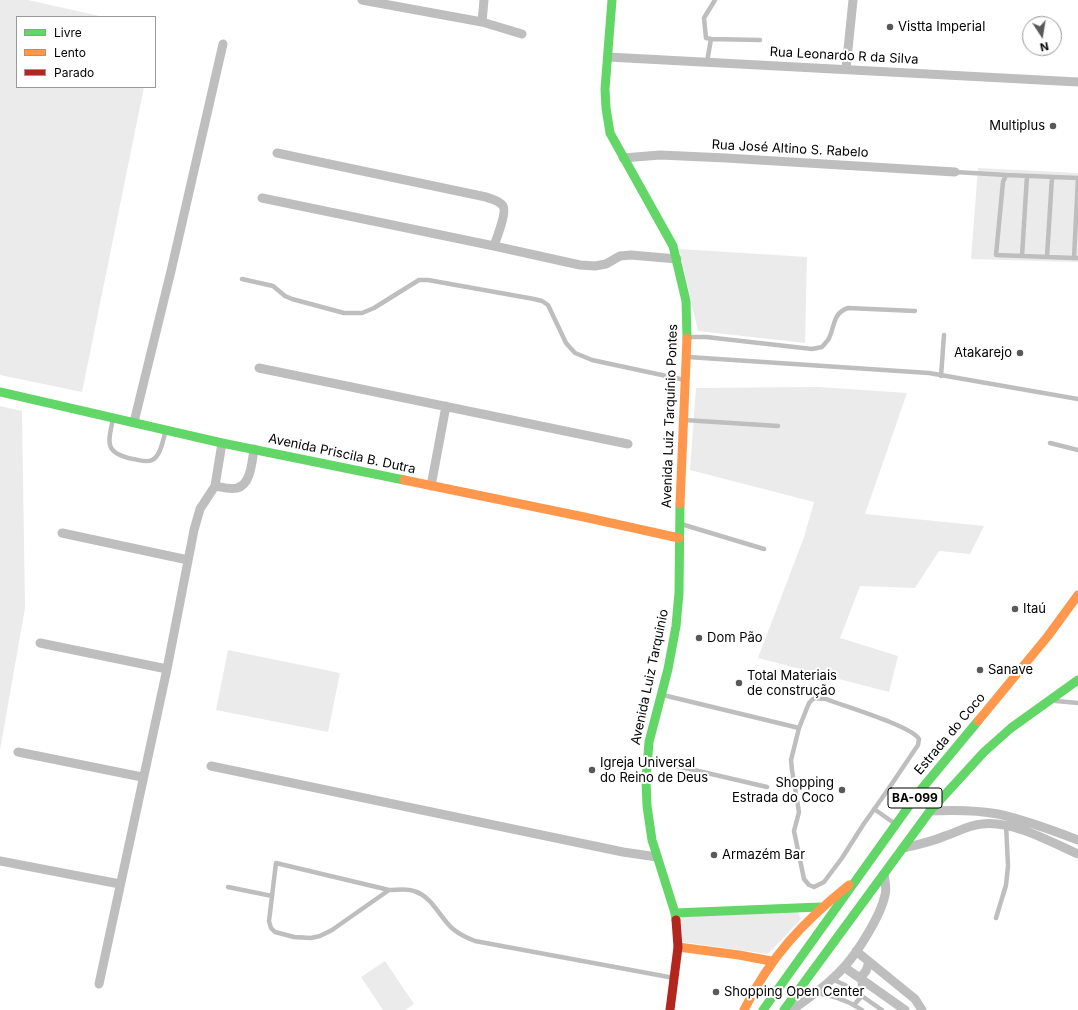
<!DOCTYPE html>
<meta charset="utf-8">
<style>
body{margin:0}
#map{position:relative;width:1078px;height:1010px;overflow:hidden;background:#fff;font-family:Inter,sans-serif}
canvas{display:block}
.legend{position:absolute;left:16px;top:16px;width:140px;height:72px;box-sizing:border-box;background:#fff;border:1px solid #999;margin:0;padding:5px 7px;list-style:none;font-size:12px;color:#000}
.legend li{display:flex;align-items:center;gap:8px;height:20px}
.legend b{width:20px;border:1px solid #999}
.north{position:absolute;left:1022px;top:16px;width:40px;height:40px;box-sizing:border-box;background:#fff;border:1px solid #999;border-radius:50%;rotate:168deg;font-size:11px;font-weight:700;line-height:16px;text-align:center;color:#000}
.north::after{content:'';display:block;margin:auto;width:14px;height:18px;background:#595959;clip-path:polygon(50% 0,100% 100%,50% 72%,0 100%)}
</style>
<div id="map">
<canvas width="1078" height="1010"></canvas>
<ul class="legend">
<li><b style="height:5px;background:#63d668"></b>Livre</li>
<li><b style="height:5px;background:#ff974d"></b>Lento</li>
<li><b style="height:5px;background:#b3261e"></b>Parado</li>
</ul>
<div class="north">N</div>
</div>
<script>
const ctx = document.querySelector('canvas').getContext('2d');
ctx.lineJoin = 'round';
function fillPath(path, color) {
  ctx.fillStyle = color;
  ctx.fill(path, 'evenodd');
}
function trace(path, color, width, dash) {
  ctx.strokeStyle = color;
  ctx.lineWidth = width;
  ctx.lineCap = dash ? 'butt' : 'round';
  ctx.setLineDash(dash || []);
  ctx.stroke(path);
}
function label(font, color, halo, rows, align = 'center') {
  ctx.font = font + ' Inter,sans-serif';
  ctx.lineWidth = 4;
  ctx.setLineDash([]);
  ctx.textBaseline = 'middle';
  ctx.strokeStyle = halo;
  ctx.fillStyle = color;
  for (const [text, x, y, turn = 0] of rows) {
    ctx.save();
    ctx.translate(x, y);
    ctx.rotate((+turn || 0) * Math.PI / 180);
    ctx.textAlign = isNaN(turn) ? turn : align;
    if (halo) ctx.strokeText(text, 0, 0);
    ctx.fillText(text, 0, 0);
    ctx.restore();
  }
}
const green = new Path2D(`
 M0,0h28l76,17h-87v70h127l-62,305 -82,-17z
 M978,168l100,5v89l-107,-3z
 M679,249l128,8 -2,86 -107,-12z
 M819,387l88,6 -42,121 119,12 -14,28 -31,-3 -24,37 -55,-2 -20,52 58,18 -9,36 -131,-34 46,-121 10,-35 -124,-32 6,-82z
 M0,406l22,5 3,197 -25,142z
 M228,650l112,23 -12,59 -112,-22z
 M798,912l3,7 -33,35 -86,-12 -1,-26z
 M385,961l29,43 -9,6h-22l-22,-33z`);
const lane = new Path2D(`
 M711,39l-5,-1 -2,-20 11,-18
 M707,62l4,-23 49,1
 M955,172l51,3
 M1078,178l-4,80h4
 M1022,256l5,-80
 M1047,257l5,-80
 M1074,258l-78,-3 7,-73 3,-7 72,3
 M242,279l31,7 12,10 7,3 52,14h18l12,-5 45,-28h9l106,19 8,2 6,4 18,38 9,10 17,7 93,20
 M689,337h17l106,12 10,-2c2,-2 4,-5 6,-7 7,-12 4,-27 20,-32l67,3
 M688,357l241,16 149,26
 M941,376l3,-41
 M113,419c-5,24 -9,34 20,40 6,1 14,4 19,1 9,-4 11,-21 14,-30
 M684,420l94,6
 M1050,443l28,7
 M681,524l83,25
 M663,695l136,33
 M814,698l12,1c17,7 86,27 93,40l-1,6 -31,46 -24,34 -21,33 -18,24 -10,5 -5,-2 -5,-6 -10,-48 5,-19 -7,-42 -1,-10 8,-32 10,-25z
 M1056,701l22,2
 M649,762l15,1 103,24
 M887,791l21,13
 M874,809l20,14
 M228,887l44,9
 M389,890l-57,40 -12,6 -9,2 -17,-1 -19,-5 -4,-4 -2,-7 7,-58 113,27c8,0 17,-2 25,1 19,6 25,26 39,38 6,5 14,9 22,12l199,37
 M996,918l10,-33 2,-19 -2,-41
 M832,979l17,8 33,23
 M815,993c18,2 32,7 47,17
 M854,1005l6,-7v-19`);
const street = new Path2D(`
 M362,0l120,22 40,12
 M482,22l2,-22
 M608,57l470,25
 M846,69l7,-69
 M277,153l209,44c5,2 13,3 17,9 4,6 -6,31 -9,40
 M623,158l37,-3 66,3 229,14
 M262,198l232,48 86,19 15,1 11,-2 14,-8 11,-1 46,4
 M259,368l369,76
 M134,422l37,-151 52,-227
 M215,486c6,1 15,4 22,2 14,-3 15,-27 17,-39
 M431,486l15,-80
 M62,533l126,27
 M40,643l127,26
 M18,752l124,25
 M211,766l412,86 34,5
 M930,811c23,-1 46,-1 68,3 27,6 54,16 80,26
 M903,848c14,-3 28,-6 42,-12 12,-4 24,-11 37,-12 30,-4 69,18 96,30
 M0,861l120,23
 M856,951l59,48 7,11
 M844,967l61,43
 M860,978l6,-7 3,-9
 M99,984l68,-315 27,-139 6,-21 15,-23 7,-43
 M792,1010c18,-13 37,-26 52,-43 14,-15 37,-52 41,-72 2,-7 0,-14 -1,-21`);
const fast = new Path2D(`
 M612,0l-7,89 1,19 4,25 63,113 13,55 1,37
 M0,392l222,51 182,37
 M675,913l145,-6
 M676,920l-1,-7 -23,-73 -5,-34 -1,-26 3,-38 19,-73 8,-43 3,-33 1,-89
 M763,1010l156,-218 59,-71
 M784,1010l146,-199 54,-59 27,-24 67,-48`);
const slow = new Path2D(`
 M404,480l180,37 95,21
 M680,504l7,-166
 M978,721l70,-85 30,-41
 M678,947l61,8 32,6
 M744,1010c26,-53 59,-88 105,-125`);
const jam = new Path2D(`
 M670,1010l8,-63 -2,-27`);
const markers = [
 [890,27,4,"#595959"],
 [1053,126,4,"#595959"],
 [1020,353,4,"#595959"],
 [1015,609,4,"#595959"],
 [699,638,4,"#595959"],
 [980,670,4,"#595959"],
 [739,683,4,"#595959"],
 [592,770,4,"#595959"],
 [842,790,4,"#595959"],
 [714,855,4,"#595959"],
 [716,992,4,"#595959"]
];
const shields = [
 [915,798,54]
];
const shieldNames = [
 ["BA-099",915,798]
];
const poiNames = [
 ["Vistta Imperial",898,27],
 ["Multiplus",1045,126,"right"],
 ["Atakarejo",1012,353,"right"],
 ["Itaú",1023,609],
 ["Dom Pão",707,638],
 ["Sanave",988,670],
 ["Total Materiais",747,676],
 ["de construção",747,691],
 ["Igreja Universal",600,763],
 ["do Reino de Deus",600,778],
 ["Shopping",834,783,"right"],
 ["Estrada do Coco",834,798,"right"],
 ["Armazém Bar",722,855],
 ["Shopping Open Center",724,992]
];
const streetNames = [
 ["Rua Leonardo R da Silva",844,56,3],
 ["Rua José Altino S. Rabelo",790,149,3],
 ["Avenida Luiz Tarquínio Pontes",670,416,-88],
 ["Avenida Priscila B. Dutra",342,454,12],
 ["Avenida Luiz Tarquinio",650,677,-78],
 ["Estrada do Coco",950,734,-50]
];
fillPath(green, '#ebebeb');
trace(lane, '#bebebe', 4.5);
trace(street, '#bebebe', 9);
trace(fast, '#63d668', 9);
trace(slow, '#ff974d', 9);
trace(jam, '#b3261e', 9);
for (const [x, y, r, color] of markers) {
  const dot = new Path2D();
  dot.arc(x, y, r, 0, 2 * Math.PI);
  ctx.fillStyle = color;
  ctx.fill(dot);
  trace(dot, '#fff', 1.5);
}
for (const [x, y, w] of shields) {
  const box = new Path2D();
  box.roundRect(x - w / 2, y - 10, w, 20, 3);
  ctx.fillStyle = '#fff';
  ctx.fill(box);
  trace(box, '#000', 1);
}
label('bold 12px', '#000', null, shieldNames);
label('13px', '#000', '#fff', poiNames, 'left');
label('13px', '#000', '#fff', streetNames);
</script>
